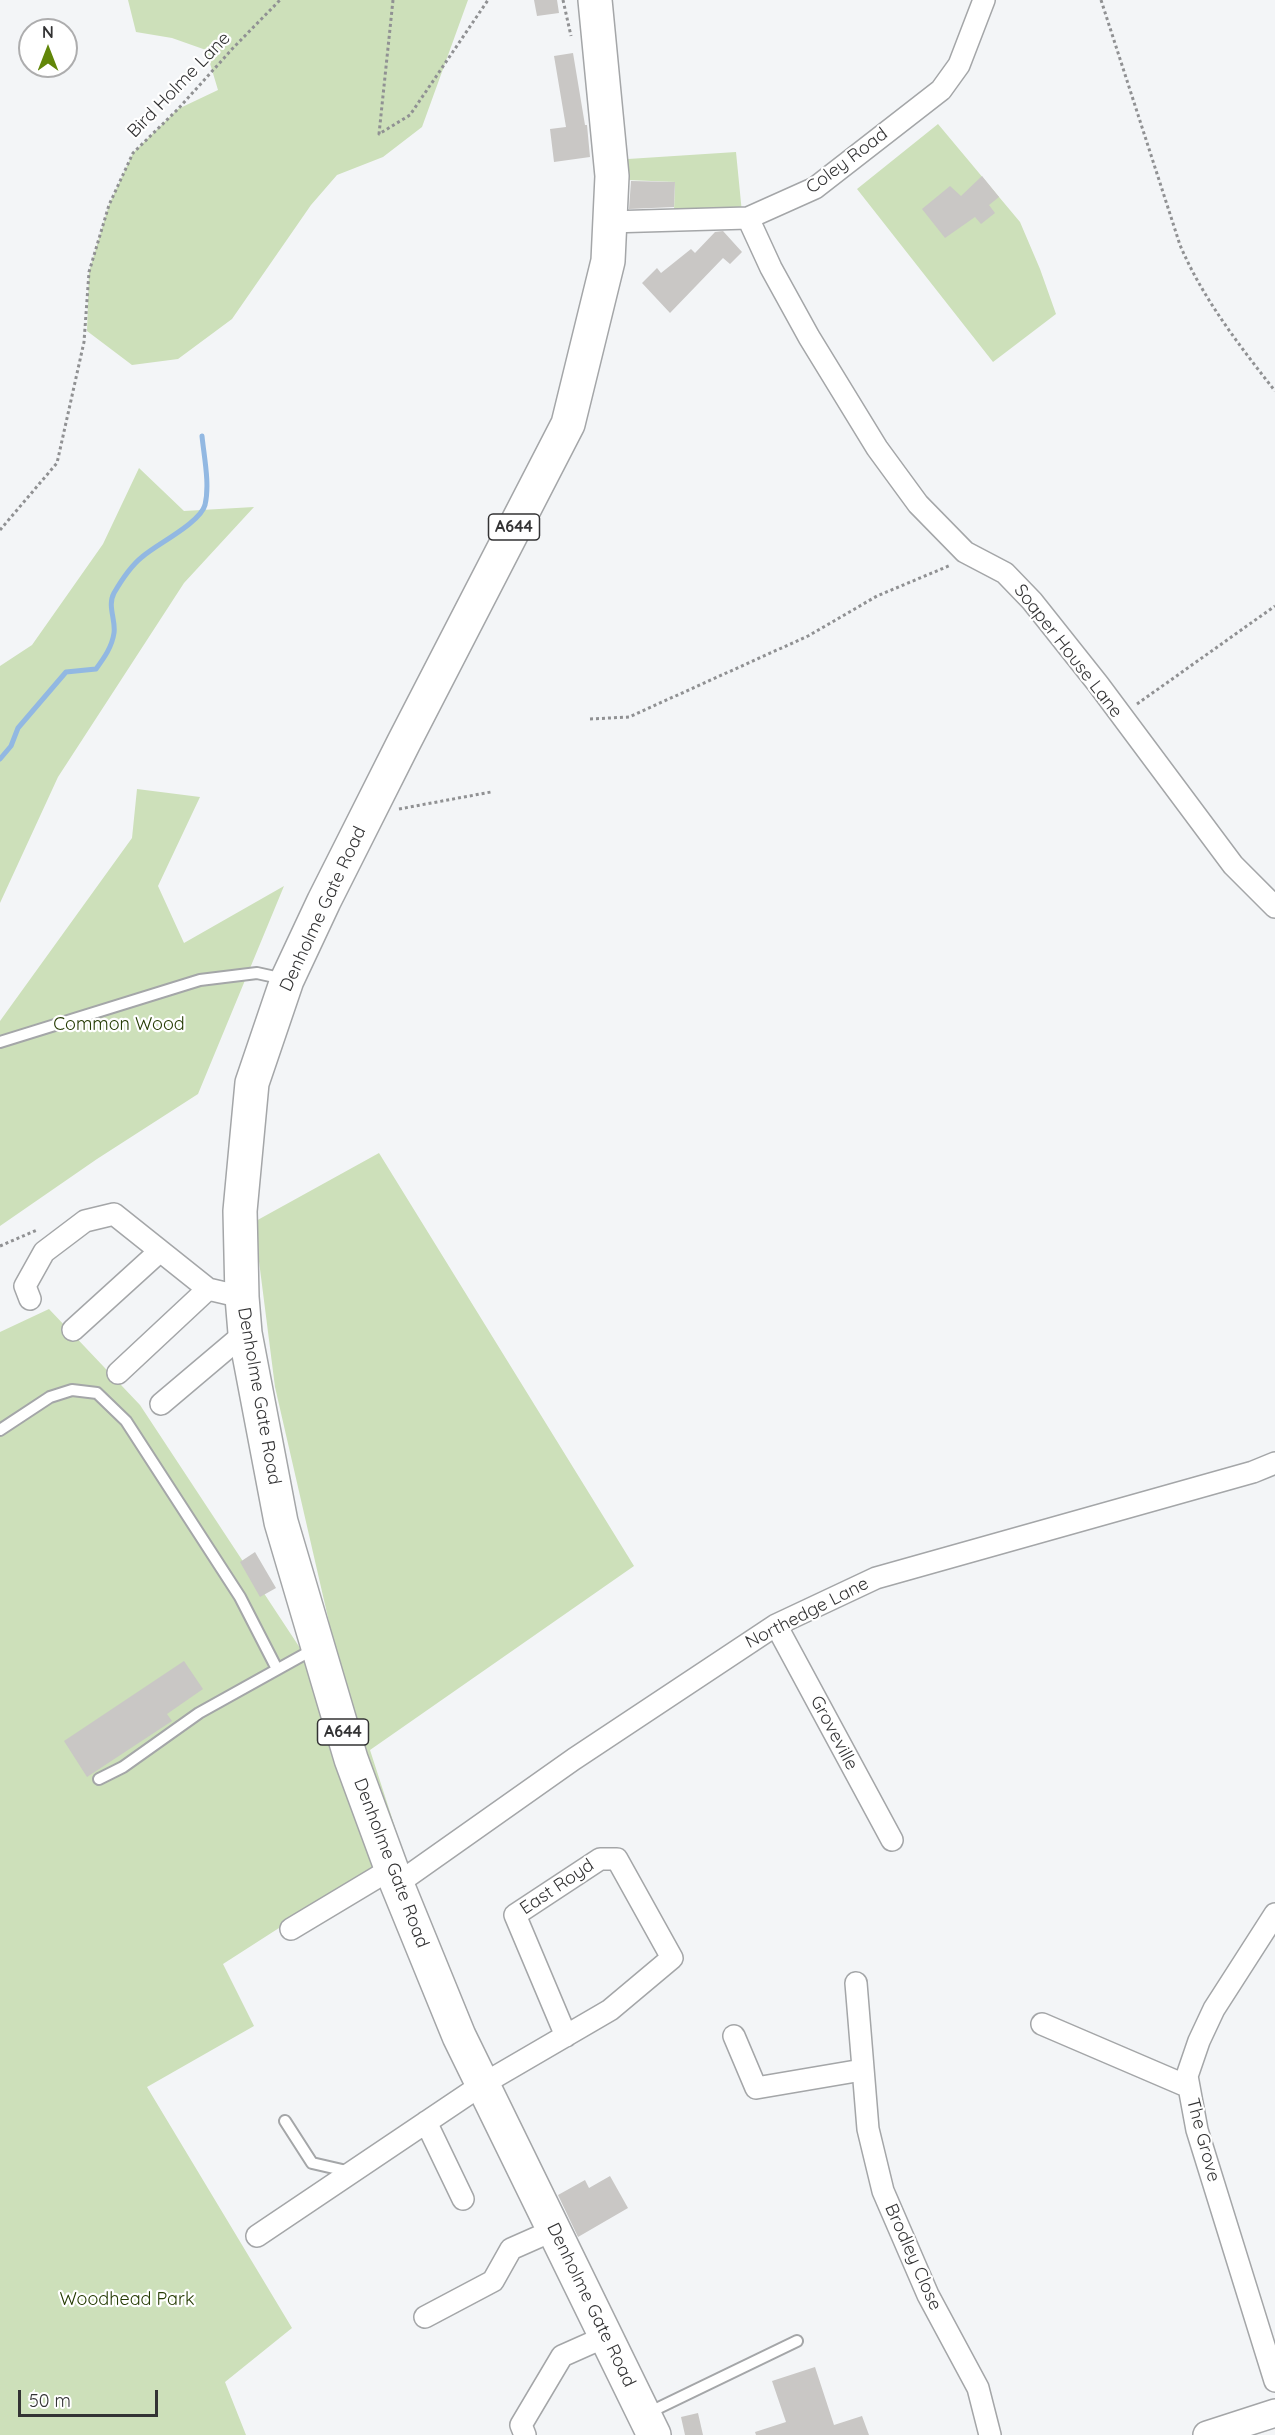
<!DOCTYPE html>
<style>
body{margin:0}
#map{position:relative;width:1275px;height:2435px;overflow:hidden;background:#f3f5f7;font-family:Quicksand,sans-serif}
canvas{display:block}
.north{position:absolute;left:18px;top:18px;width:60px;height:60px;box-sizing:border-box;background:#fff;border:2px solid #adadae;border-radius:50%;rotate:0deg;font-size:16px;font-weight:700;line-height:24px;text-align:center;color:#333334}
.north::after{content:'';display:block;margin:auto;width:21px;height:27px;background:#618609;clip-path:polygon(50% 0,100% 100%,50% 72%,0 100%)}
.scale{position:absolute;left:18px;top:2390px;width:140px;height:27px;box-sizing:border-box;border:3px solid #333334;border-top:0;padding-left:8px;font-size:18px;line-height:21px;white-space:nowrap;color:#333334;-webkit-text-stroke:4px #fff;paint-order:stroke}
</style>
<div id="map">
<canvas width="1275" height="2435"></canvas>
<div class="north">N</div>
<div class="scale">50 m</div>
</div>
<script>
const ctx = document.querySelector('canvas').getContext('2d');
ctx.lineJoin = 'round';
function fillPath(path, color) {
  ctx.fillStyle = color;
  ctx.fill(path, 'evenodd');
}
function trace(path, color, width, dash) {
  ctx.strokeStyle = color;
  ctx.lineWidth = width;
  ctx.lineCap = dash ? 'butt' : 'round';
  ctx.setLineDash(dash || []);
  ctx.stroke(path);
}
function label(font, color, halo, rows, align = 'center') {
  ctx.font = font + ' Quicksand,sans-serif';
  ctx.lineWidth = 4.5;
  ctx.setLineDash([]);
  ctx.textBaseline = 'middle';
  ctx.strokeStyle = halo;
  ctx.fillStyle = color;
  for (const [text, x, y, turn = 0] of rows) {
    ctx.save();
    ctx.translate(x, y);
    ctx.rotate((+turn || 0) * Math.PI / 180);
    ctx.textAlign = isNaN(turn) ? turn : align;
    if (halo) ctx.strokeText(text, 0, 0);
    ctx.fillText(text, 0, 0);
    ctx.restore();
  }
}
const green = new Path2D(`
 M128,0h340l-46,127 -39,30 -46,18 -26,30 -79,114 -54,40 -46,6 -45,-34 2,-59 20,-67 24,-52 45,-44 40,-19 -12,-40 -34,-12 -36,-6z
 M938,124l82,98 20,47 16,45 -63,48 -136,-173z
 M736,152l6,61 -68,-3 1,-28 -47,-2v-21z
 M139,468l45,43 70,-4 -70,76 -126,194 -58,126v-237l32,-21 71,-101z
 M137,789l63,8 -42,89 26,57 100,-57 -86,208 -101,65 -97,67v-205l132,-183z
 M379,1153l255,413 -264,184 32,99 -179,115 31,62 -107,61 145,241 -67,54 21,53h-246v-1103l49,-23 91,96 160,243 29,-26 -54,-235 -21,-165z`);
const stream = new Path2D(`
 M0,759l11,-13 7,-18 48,-56 30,-3c8,-11 16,-22 18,-36 2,-13 -7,-27 0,-40 7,-12 18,-28 28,-36 15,-13 58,-34 63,-52 5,-21 -1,-48 -3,-69`);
const building = new Path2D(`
 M534,0h23l2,13 -22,3z
 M573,53l12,72h2l3,32 -36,5 -4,-33 16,-2 -12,-71z
 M982,176l17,21 -10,8 6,8 -14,11 -6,-7 -30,21 -23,-29 28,-23 11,10z
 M631,181l44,1 -1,25 -45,2z
 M723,231l19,21 -12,12 -7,-6 -53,55 -28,-30 15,-15 4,5 30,-24 4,4 20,-21z
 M255,1552l21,36 -16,9 -20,-35z
 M184,1661l19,28 -36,25 5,7 -85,56 -23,-36z
 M610,2176l18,32 -50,29 -20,-42 27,-15 4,8z
 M815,2367l19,58 28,-9 7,19h-113l-1,-3 31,-10 -14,-41z
 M698,2413l5,22h-18l-4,-18z`);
const path = new Path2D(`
 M393,0l-14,134 31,-19 78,-115
 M563,0l8,36
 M1101,0l79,245c23,54 59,100 95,146
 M0,530l57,-67 27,-121 5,-70 20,-67 24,-52 45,-44 56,-62 46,-47
 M1137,704l138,-98
 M590,719l39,-2 179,-81 69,-40 74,-31
 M399,809l92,-17
 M0,1246l37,-16`);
const service = new Path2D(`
 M0,1042l200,-62 57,-7 27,6
 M0,1430l50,-33 22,-7 25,3 29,28 114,176 37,72
 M99,1779l24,-12 76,-54 115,-64
 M285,2121l27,42 39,9
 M648,2413l149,-72`);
const minor = new Path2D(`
 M748,218l23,50 38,69 68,111 41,56 47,48 40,21 27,28 66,83 135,181 42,42
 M609,222l139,-4 67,-30 126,-98 18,-25 25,-65
 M30,1299l-5,-13 19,-34 41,-31 29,-7 94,75
 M73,1330l87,-79
 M118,1373l90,-84 34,8
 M161,1404l84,-71
 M776,1625l116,215
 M397,1884l177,-125 202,-134 100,-47 377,-106 22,-9
 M1275,1914l-61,95 -15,32 -12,35 10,54 78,251
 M291,1929l100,-60
 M856,1983l12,146 15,62 45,104 50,93 12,47
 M1042,2024l147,63
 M734,2036l22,52 106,-18
 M426,2122l37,77
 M257,2236l226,-152 127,-74 62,-52 -55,-99h-17l-85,56 51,121
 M425,2317l68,-36 18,-32 43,-19
 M525,2435l-4,-10 41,-69 45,-20`);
const tertiary = new Path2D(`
 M1207,2435l68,-22`);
const primary = new Path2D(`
 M595,0l17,176 -4,85 -40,163 -164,318 -80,159 -37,79 -35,103 -12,128 2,86 3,36 36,189 70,237 46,125 62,152 195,399`);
const shields = [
 [514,527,51],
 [343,1732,51]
];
const shieldNames = [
 ["A644",514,527],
 ["A644",343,1732]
];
const streetNames = [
 ["Bird Holme Lane",179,85,-46],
 ["Coley Road",847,161,-37],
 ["Soaper House Lane",1068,651,52],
 ["Denholme Gate Road",323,909,-65],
 ["Denholme Gate Road",259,1396,80],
 ["Northedge Lane",807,1613,-27],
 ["Groveville",834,1733,62],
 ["Denholme Gate Road",391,1863,69],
 ["East Royd",557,1887,-34],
 ["The Grove",1203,2140,75],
 ["Brodley Close",913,2257,66],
 ["Denholme Gate Road",591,2305,64]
];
const parkNames = [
 ["Common Wood",119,1025],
 ["Woodhead Park",127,2300]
];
fillPath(green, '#cde0ba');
trace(stream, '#92b8e2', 5);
fillPath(building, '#c9c7c5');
trace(service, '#a4a6a8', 14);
trace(minor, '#a4a6a8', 24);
trace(tertiary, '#a4a6a8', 30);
trace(primary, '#a4a6a8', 36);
trace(path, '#909193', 3, [3, 3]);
trace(service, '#fff', 10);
trace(minor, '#fff', 21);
trace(tertiary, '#fff', 27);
trace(primary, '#fff', 33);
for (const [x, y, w] of shields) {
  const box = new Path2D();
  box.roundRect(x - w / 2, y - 13, w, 26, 4.5);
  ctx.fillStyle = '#fff';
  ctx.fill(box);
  trace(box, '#333334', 1.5);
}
label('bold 16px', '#333334', null, shieldNames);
label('18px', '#333334', '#fff', streetNames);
label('18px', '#253b03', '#fff', parkNames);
</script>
